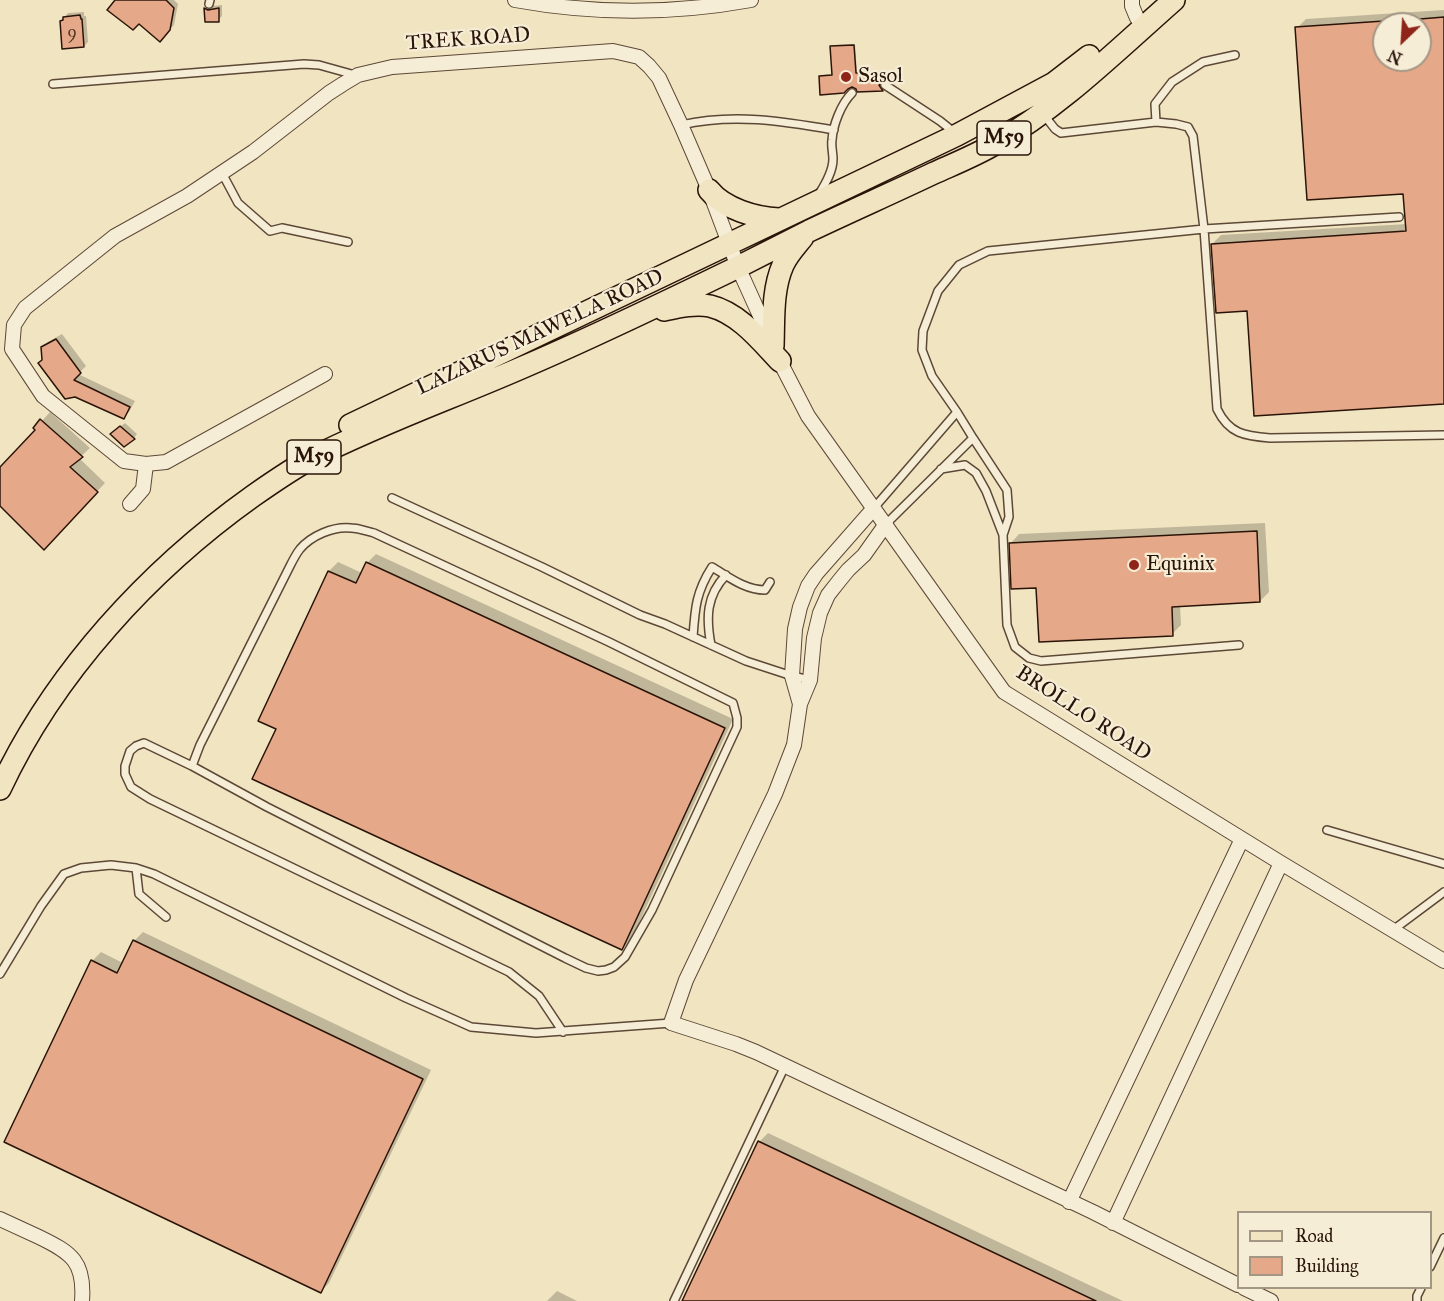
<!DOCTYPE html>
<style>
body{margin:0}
#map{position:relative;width:1444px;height:1301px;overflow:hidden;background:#f1e4c1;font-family:"IM FELL Great Primer",serif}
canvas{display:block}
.legend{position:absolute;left:1237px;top:1211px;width:195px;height:78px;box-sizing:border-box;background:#f6edd7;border:2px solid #a49684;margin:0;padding:8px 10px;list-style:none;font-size:18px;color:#2a1408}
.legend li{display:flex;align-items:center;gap:12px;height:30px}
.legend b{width:30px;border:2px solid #a49684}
.north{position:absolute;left:1372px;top:12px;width:60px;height:60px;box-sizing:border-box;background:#f6edd7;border:2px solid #a49684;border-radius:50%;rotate:205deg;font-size:16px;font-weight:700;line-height:24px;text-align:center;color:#2a1408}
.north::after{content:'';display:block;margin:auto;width:21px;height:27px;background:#8f2418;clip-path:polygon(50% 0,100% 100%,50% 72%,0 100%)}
</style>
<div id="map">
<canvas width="1444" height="1301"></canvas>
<ul class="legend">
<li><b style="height:8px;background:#f1e4c1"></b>Road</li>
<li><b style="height:16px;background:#e5a889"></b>Building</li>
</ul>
<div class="north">N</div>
</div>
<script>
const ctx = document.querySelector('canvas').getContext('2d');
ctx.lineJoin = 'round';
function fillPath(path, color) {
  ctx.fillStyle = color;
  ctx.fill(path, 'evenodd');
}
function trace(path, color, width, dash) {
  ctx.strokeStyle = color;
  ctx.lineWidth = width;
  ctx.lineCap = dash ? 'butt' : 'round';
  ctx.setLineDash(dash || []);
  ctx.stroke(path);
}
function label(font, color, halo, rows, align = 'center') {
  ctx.font = font + ' "IM FELL Great Primer",serif';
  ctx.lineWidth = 4.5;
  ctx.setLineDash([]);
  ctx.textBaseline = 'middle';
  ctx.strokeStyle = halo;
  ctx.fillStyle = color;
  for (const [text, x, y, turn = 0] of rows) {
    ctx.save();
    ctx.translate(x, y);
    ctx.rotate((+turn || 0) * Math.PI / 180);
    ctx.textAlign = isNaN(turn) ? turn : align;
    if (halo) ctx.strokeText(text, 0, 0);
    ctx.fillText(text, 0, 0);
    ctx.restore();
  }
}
const shadow = new Path2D(`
 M118,0h56l4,4 -4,21 -15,15 -20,-18z
 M210,5l3,1 9,-1v11l-4,4 -12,1v-13z
 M1444,10v393l-196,-93 -36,-66 9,-9 186,-11 -3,-32 -107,-164 9,-9zM1384,24h36v36h-36z
 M84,12v4h2l2,26 -4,4 -23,-25 7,-8z
 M855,44l2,28 28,-1 1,5 -5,3 -1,4 4,5 -1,1 -25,2 -1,-3 -36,-12 1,-1 11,-1 -2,-27 2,-2z
 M62,334l24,32 -8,8 57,27 -6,11 -6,5 -79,-58 -1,-11 5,-6z
 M50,412l40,36 -11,10 26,25 -61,64 -44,-44v-34l37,-39 5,-9z
 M125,423l12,11 -3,4 -18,-8z
 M1265,523l4,69 -9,9 -80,4 1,20 -9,9 -161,-91 8,-9z
 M376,554l357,165 -102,221 -9,9 -344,-221 -18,-8 69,-149 9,-9 24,11 5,-10z
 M143,932l288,138 -102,213 -9,9 -228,-331 9,-9 22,11 11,-22z
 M768,1133l355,168h-439l75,-159z
 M557,1291l20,10h-30z`);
const building = new Path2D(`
 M115,0h51l8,8 -4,22 -10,12 -21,-18 -6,6 -26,-20z
 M204,8l4,2 11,-2v14h-14z
 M80,15l1,4h1l2,28 -22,2 -2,-28 3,-1v-3z
 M1444,17v387l-190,12 -7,-105 -31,2 -5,-69 195,-13 -3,-37 -96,6 -12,-173 89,-6v39h36v-41z
 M854,45l2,28 28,-1 1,7 -4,2 -2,4 4,6 -26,1 -1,-3 -4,-2 -4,2 -4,4 -24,2 -1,-19 13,-1 -2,-29z
 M56,339l25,34 -7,7 56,27 -6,12 -49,-22 -10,2 -27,-36 4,-3 -1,-13z
 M40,419l43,38 -13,10 28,25 -54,58 -44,-44v-39l35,-37 -2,-2z
 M120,426l15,13 -11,8 -14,-13z
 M1257,531l3,71 -88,5 1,29 -134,6 -3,-54 -25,1 -2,-46z
 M366,562l359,166 -103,222 -370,-171 24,-50 -18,-8 70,-150 28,12z
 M133,940l290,139 -102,214 -317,-151 87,-182 26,13z
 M758,1141l338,160h-414z`);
const lane = new Path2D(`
 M209,4l1,-4
 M53,84l251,-20 15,1 36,10
 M885,85l55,36 15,12
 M1156,122l-1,-18 17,-22 31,-20 32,-7
 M681,125c52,-12 101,-4 153,5
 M222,173l16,30 32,28 12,-3 66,14
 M819,194c7,-11 14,-23 14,-35 0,-6 -2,-13 -1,-19 1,-15 9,-36 20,-47
 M1399,217l-195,12 13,180c12,25 28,27 53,29l174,-3
 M941,469l24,-4 11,8 10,18 17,44 4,90 8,22 14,11 12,3 198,-16
 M392,498l150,69 98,48 25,9 81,37 46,15 18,4
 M874,508l83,-96
 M886,524l87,-86
 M1003,535l6,-18 -2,-27 -34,-52 -16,-26 -25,-36 -10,-26 1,-19 15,-40 21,-26 29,-14 216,-22 -11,-93 -5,-9 -12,-3 -20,-2 -95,11 -6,-4 -11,-14
 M693,637c2,-29 3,-45 19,-70 17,10 33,23 53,23l5,-8
 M711,645c-5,-27 -5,-49 15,-70
 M192,766l8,-21 90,-179c3,-6 6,-12 10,-17 11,-13 33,-23 51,-21 7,0 15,3 23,5l235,109 124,61 4,15v9l-85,183 -27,47 -11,10 -8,3 -8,1 -12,-3 -21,-10 -298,-151 -75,-41 -48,-23 -8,3 -6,5 -5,15v8l6,13 19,12 359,173 30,24 24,36
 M1327,830l117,34
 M136,868l18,6 252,124 65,29 65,6 135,-10
 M1393,930l51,-38
 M0,974l41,-68 23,-32 17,-6 30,-3 25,3 3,26 27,23
 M1430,1267l14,-29
 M674,1301l111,-235
 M1417,1301v-5l4,-8`);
const street = new Path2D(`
 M515,0c77,14 159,14 236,0
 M1132,0v6l5,12
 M777,356l31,60 196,276 277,171 163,98
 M325,374l-159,88 -20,2 -22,-3 -81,-65 -31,-47 2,-24 11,-17 90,-72 72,-40 66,-44 76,-59 14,-9 15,-9 34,-8 221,-16 26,6 10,9 10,12 22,47 28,65 29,77 32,71
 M130,504l13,-15 3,-25
 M886,524l-22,31 -16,15 -9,11 -11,14 -8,18 -6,25 -4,42 -10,24 -6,41 -19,49 -89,186 -15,43 65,21 20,8 337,160 145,73
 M800,704l-8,-28 3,-47 5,-22 8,-21 8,-12 58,-66
 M1069,1202l173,-363
 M0,1219c13,6 26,12 39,18 33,16 46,25 43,64
 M1113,1223l168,-360
 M1244,1288l27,13`);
const primary = new Path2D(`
 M709,190c15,19 47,28 70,29
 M664,310c14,-3 31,-7 46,-4 29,7 51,35 70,55
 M773,346c1,-27 -1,-56 10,-81 5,-11 13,-19 20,-28
 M350,425l607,-290 97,-52 35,-27
 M0,789c54,-116 149,-219 253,-293 20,-14 40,-28 61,-39 67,-34 138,-59 207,-89 73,-31 145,-66 217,-101 24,-12 47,-24 71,-36 42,-20 83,-38 125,-58 20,-9 40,-17 59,-28 67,-38 123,-94 181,-145`);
const markers = [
 [846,77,6,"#8f2418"],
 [1134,565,6,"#8f2418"]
];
const numberNames = [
 ["9",72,34]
];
const shields = [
 [1004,138,54],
 [314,457,54]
];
const shieldNames = [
 ["M59",1004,138],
 ["M59",314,457]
];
const streetNames = [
 ["TREK ROAD",468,40,-4],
 ["LAZARUS MAWELA ROAD",540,333,-25],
 ["BROLLO ROAD",1083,714,33]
];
const poiNames = [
 ["Sasol",858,77],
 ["Equinix",1146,565]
];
fillPath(shadow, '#0003');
fillPath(building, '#e5a889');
trace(building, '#2a1408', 1.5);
trace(lane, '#5c4836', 10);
trace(street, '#5c4836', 16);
trace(primary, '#2a1408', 24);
trace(lane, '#f6edd7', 7);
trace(street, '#f6edd7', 14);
trace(primary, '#f1e4c1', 21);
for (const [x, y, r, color] of markers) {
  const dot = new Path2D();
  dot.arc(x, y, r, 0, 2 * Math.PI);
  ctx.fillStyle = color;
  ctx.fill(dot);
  trace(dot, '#f6edd7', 2);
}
label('18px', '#593928', null, numberNames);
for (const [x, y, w] of shields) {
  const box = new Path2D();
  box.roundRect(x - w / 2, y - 17, w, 34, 4.5);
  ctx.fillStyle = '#f6edd7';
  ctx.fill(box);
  trace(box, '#2a1408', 1.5);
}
label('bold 20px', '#2a1408', null, shieldNames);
label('21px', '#2a1408', '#f6edd7', streetNames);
label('21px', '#2a1408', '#f6edd7', poiNames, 'left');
</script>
